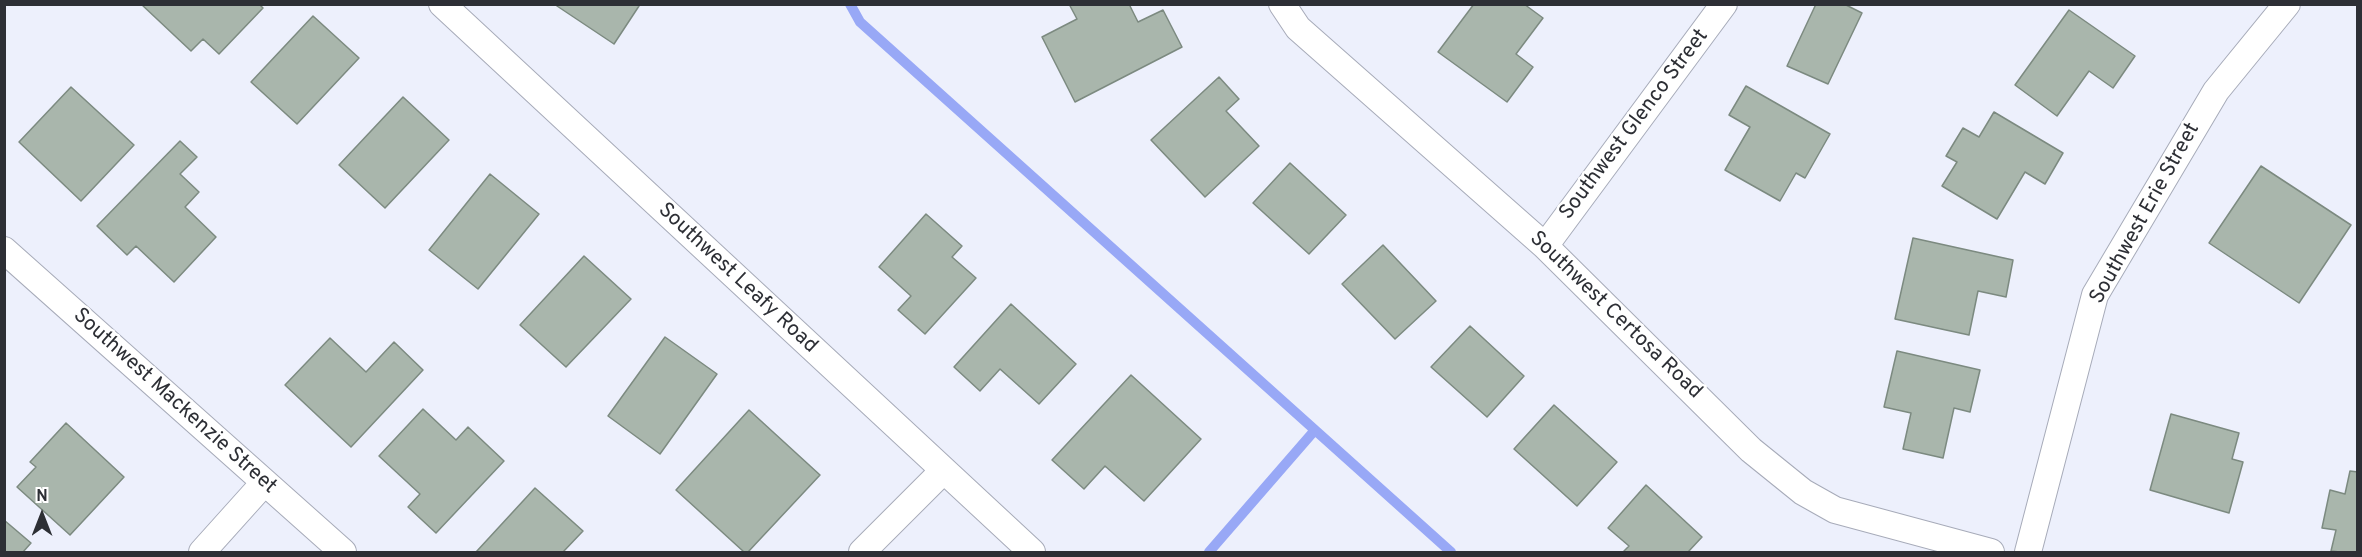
<!DOCTYPE html>
<style>
body{margin:0}
#map{position:relative;width:2362px;height:557px;overflow:hidden;background:#edf0fc;font-family:Overpass,sans-serif}
canvas{display:block}
.frame{position:absolute;inset:0;border:6px solid #2d2f35;pointer-events:none}
.north{position:absolute;left:12px;top:485px;width:60px;height:60px;-webkit-text-stroke:4px #fff;paint-order:stroke;rotate:0deg;font-size:16px;font-weight:700;line-height:24px;text-align:center;color:#2d2f35}
.north::after{content:'';display:block;margin:auto;width:21px;height:27px;background:#2d2f35;clip-path:polygon(50% 0,100% 100%,50% 72%,0 100%)}
</style>
<div id="map">
<canvas width="2362" height="557"></canvas>
<div class="frame"></div>
<div class="north">N</div>
</div>
<script>
const ctx = document.querySelector('canvas').getContext('2d');
ctx.lineJoin = 'round';
function trace(path, color, width, dash) {
  ctx.strokeStyle = color;
  ctx.lineWidth = width;
  ctx.lineCap = dash ? 'butt' : 'round';
  ctx.setLineDash(dash || []);
  ctx.stroke(path);
}
function fillPath(path, color) {
  ctx.fillStyle = color;
  ctx.fill(path, 'evenodd');
}
function label(font, color, halo, rows, align = 'center') {
  ctx.font = font + ' Overpass,sans-serif';
  ctx.lineWidth = 5;
  ctx.setLineDash([]);
  ctx.textBaseline = 'middle';
  ctx.strokeStyle = halo;
  ctx.fillStyle = color;
  for (const [text, x, y, turn = 0] of rows) {
    ctx.save();
    ctx.translate(x, y);
    ctx.rotate((+turn || 0) * Math.PI / 180);
    ctx.textAlign = isNaN(turn) ? turn : align;
    if (halo) ctx.strokeText(text, 0, 0);
    ctx.fillText(text, 0, 0);
    ctx.restore();
  }
}
const stream = new Path2D(`
 M850,4l10,18 591,530
 M1209,552l106,-122`);
const building = new Path2D(`
 M141,4h118l4,4 -44,46 -16,-15 -12,12z
 M554,4h82l3,2 -25,38z
 M1069,4h60l9,18 25,-12 19,37 -107,55 -33,-65 35,-18z
 M1474,4h50l19,14 -27,36 17,13 -26,35 -69,-50z
 M1816,4h28l18,9 -34,71 -41,-18z
 M2069,10l66,46 -22,32 -24,-17 -32,45 -42,-31z
 M313,16l46,42 -62,66 -46,-42z
 M1219,77l20,22 -13,12 33,35 -54,51 -54,-57z
 M1746,86l84,48 -25,44 -9,-5 -16,28 -55,-31 25,-43 -21,-12z
 M71,87l63,58 -53,56 -62,-59z
 M403,97l46,43 -64,68 -46,-43z
 M1994,112l69,41 -18,31 -20,-12 -28,47 -55,-33 15,-24 -11,-6 17,-28 16,9z
 M180,141l17,16 -17,17 19,18 -14,15 31,30 -42,45 -38,-36 -9,9 -30,-29z
 M1290,163l56,52 -37,39 -56,-51z
 M2261,166l90,59 -52,78 -90,-60z
 M490,174l49,40 -61,75 -49,-39z
 M926,214l36,32 -10,11 24,21 -51,56 -27,-24 13,-14 -32,-29z
 M1913,238l100,22 -7,37 -28,-6 -9,44 -74,-16z
 M1383,245l53,56 -41,38 -53,-55z
 M584,256l47,43 -65,68 -46,-42z
 M1011,304l65,60 -37,40 -39,-35 -20,22 -26,-24z
 M1470,326l54,50 -37,41 -56,-50z
 M665,337l52,37 -57,80 -52,-38z
 M330,338l36,34 28,-30 29,28 -72,77 -66,-62z
 M1897,351l83,19 -10,42 -16,-4 -11,50 -40,-9 8,-36 -27,-6z
 M1131,375l70,64 -57,62 -39,-35 -21,23 -32,-29z
 M1554,405l63,57 -40,44 -63,-57z
 M423,409l33,31 12,-13 36,34 -68,72 -28,-26 12,-13 -41,-38z
 M749,410l71,65 -72,77h-4l-68,-62z
 M2171,414l68,19 -7,26 11,3 -14,51 -79,-23z
 M66,423l58,54 -54,58 -53,-48 19,-20 -6,-5z
 M2350,471l8,1v80h-18l-9,-1 5,-21 -14,-2 8,-38 15,4z
 M1646,485l56,52 -14,15h-65l6,-6 -21,-18z
 M535,488l48,43 -20,21h-87z
 M4,520l27,23 -8,9h-19z`);
const street = new Path2D(`
 M442,4l590,548
 M1282,4l16,24 247,218 206,204 52,42 32,18 156,42
 M1545,246l179,-242
 M4,250l339,302
 M202,552l62,-69
 M862,552l81,-81
 M2028,552l67,-257 121,-204 71,-87`);
const streetNames = [
 ["Southwest Glenco Street",1635,125,-53],
 ["Southwest Erie Street",2146,214,-61],
 ["Southwest Leafy Road",737,279,43],
 ["Southwest Certosa Road",1615,316,44],
 ["Southwest Mackenzie Street",174,402,42]
];
trace(stream, '#98a8f6', 10);
fillPath(building, '#a9b6ac');
trace(building, '#7c8a80', 1.5);
trace(street, '#a7abb9', 28);
trace(street, '#fff', 26);
label('21px', '#2d2f35', '#fff', streetNames);
</script>
